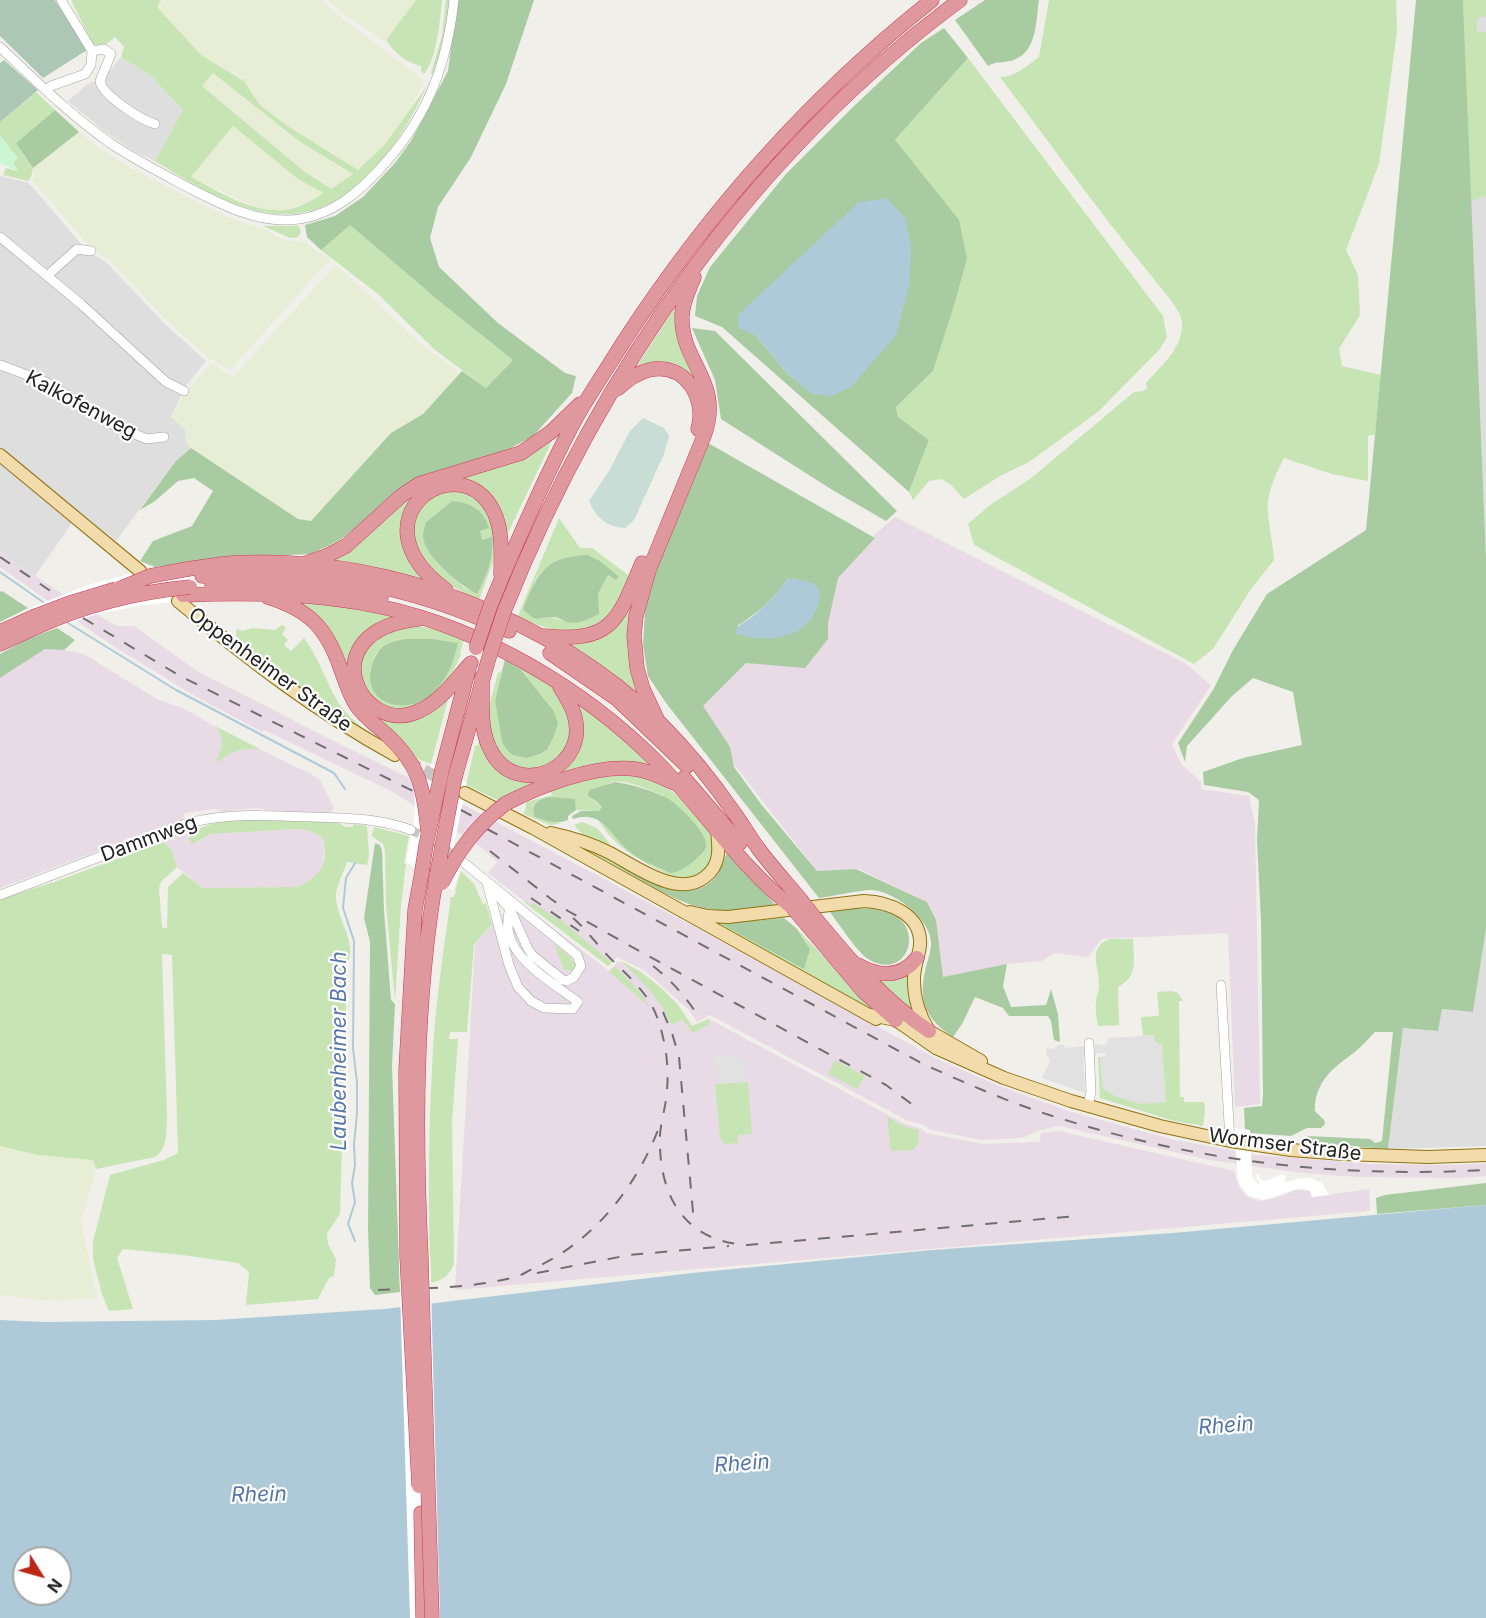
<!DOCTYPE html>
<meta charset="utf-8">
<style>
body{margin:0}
#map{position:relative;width:1486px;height:1618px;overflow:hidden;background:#f0efe9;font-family:Inter,sans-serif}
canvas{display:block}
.north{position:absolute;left:12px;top:1546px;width:60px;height:60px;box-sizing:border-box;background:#fff;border:2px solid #a6a6a6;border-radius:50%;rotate:127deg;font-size:16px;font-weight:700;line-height:24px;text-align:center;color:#212121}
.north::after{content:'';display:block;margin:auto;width:21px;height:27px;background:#bd2715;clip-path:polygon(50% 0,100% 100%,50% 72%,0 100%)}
</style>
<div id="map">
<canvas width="1486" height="1618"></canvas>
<div class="north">N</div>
</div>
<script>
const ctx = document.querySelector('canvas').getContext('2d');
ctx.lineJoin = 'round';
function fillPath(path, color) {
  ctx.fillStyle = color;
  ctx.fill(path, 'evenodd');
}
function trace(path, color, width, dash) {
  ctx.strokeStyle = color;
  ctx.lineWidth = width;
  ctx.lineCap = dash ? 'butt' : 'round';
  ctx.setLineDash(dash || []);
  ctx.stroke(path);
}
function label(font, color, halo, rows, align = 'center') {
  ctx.font = font + ' Inter,sans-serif';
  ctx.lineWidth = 4.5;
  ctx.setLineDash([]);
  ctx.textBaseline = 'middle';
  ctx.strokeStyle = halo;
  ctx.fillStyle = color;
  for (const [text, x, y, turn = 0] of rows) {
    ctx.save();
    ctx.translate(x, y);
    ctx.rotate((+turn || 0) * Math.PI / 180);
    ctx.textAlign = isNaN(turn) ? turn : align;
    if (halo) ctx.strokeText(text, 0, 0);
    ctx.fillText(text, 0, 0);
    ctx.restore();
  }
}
const residential = new Path2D(`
 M1463,0h23v558l-15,-357z
 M121,57l29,18 33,35 -28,51 -21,-10 -29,-19 -37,-31 21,-18 14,-4z
 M0,176l29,7 58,68 19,11 61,64 39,35 -21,26 -14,30 14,12 1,12 5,7 -16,14 -59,79 -36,-29 -45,64 -35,-24z
 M1486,929v217l-98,3 15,-121 35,3 3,-22 32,3z`);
const industrial = new Path2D(`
 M895,517l290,146 26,22 -39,59 9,20 20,18 1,7 47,7 6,27 5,281 -25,3 -7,-174 -126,6 -14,18 -33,-4 -13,8 -35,3 -64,14 -7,-58 -9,-18 -68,-33 -42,2 -133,-171z
 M0,552l59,40 58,34h17l63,45 129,66 140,69 229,121 242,132 60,26 71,26 107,29 82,15 116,9 82,1 31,-2v13l-26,2 -103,-1 -54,-4 -93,-13 -151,-34 -19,4 -18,8 -40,2 -51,-10 -7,-5 -16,-4 -198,-106 -13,7 -9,-13 -44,-39 -27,-13 -9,9 -120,-93 9,-11 -17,-16 -89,-55 -127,-61 -2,2 -74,-40 -78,-48 -110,-77z
 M54,648l30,6 73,45 28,10 43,25 83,40 9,6 14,28 -3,4 -34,2 -42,-6 -32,4 -9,-3 -29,4 -3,7 7,17 -1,4 9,2 13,-9 90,-5 13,3 9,5 3,8 -2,22 -5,8 -9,7 -12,5 -94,1 -26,-21 -6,-18 -8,-7 -8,-1 -4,-10 -151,57v-210l45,-29z
 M523,905l86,66 9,-10 22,10 38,33 14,22 17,-7 196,105 17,5 4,4 57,11 57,-2 1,-9 18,-2 175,40 5,16 9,10 12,4 22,-5 13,-6 16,1 1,6 57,-8 1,22 -915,79 20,-345 17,-21z`);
const farmland = new Path2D(`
 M161,0h161l7,8 93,71 1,4 -11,23 -12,19 -14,18 -28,27 -72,-45 -26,-20 -20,-28 -39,-22 -44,-48z
 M328,0h88l-30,40h-3l-37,-25z
 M212,72l87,70 54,32 -22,16 -26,-18 -103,-86z
 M233,126l65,53 26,14 -18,10 -20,7h-15l-14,-2 -67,-31z
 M79,132l24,19 31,19 65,33 33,16 33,11 17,9 21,3 27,17 -100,111 -20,-11 -44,-39 -57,-61 -16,-9 -60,-69v-13z
 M336,265l87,81 37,27 -37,41 -32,19 -80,88 -13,-2 -107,-71 -5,-7 -1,-12 -14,-12 14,-24 26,-30 22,14z
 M0,1146l38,9 56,5 2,9 -15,53 16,77 -55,1 -42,-5z`);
const grass = new Path2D(`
 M71,0h90l-4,7 44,48 43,26 16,24 26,20 72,45 28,-27 41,-57c-30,64 -82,143 -165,126 -38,-8 -74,-31 -107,-51l28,-51 -33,-35 -29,-18 3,-10 -9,-10 -10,8 -7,2 -6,-4zM213,73l87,69 53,32 -22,15 -26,-17 -103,-86zM233,126l65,53 26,14c-12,7 -26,16 -40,17 -33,3 -66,-19 -93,-33z
 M416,0h26c-2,20 -5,59 -18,74l-3,-3v-5c-14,-3 -27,-13 -35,-26z
 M446,0h5l-5,33 -11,39 -3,3 -1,-2 11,-37z
 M1049,0h347l1,32 -18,132 -33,86 12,25 2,40 -21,34 3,17 39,9 -6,59 -7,2v45l-36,-7 -48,-16c-8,16 -18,36 -16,54 1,16 5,31 6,48l-23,29 -38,60 -19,15 -220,-119 -6,-21 22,-19 40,-26 104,-87 9,-1 4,-3 -1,-5c15,-17 38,-36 36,-61 -1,-13 -25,-38 -33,-49 -52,-64 -100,-131 -149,-196 15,0 27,-11 39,-20z
 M1463,0h23v16l-9,2v14h9v164l-15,5z
 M968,58l195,258 4,21 -7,12 -61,62 -70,51 -29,14 -36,23 -13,-14 -9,-6 -13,2 -16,19 -4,-8 20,-52 -31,-23 -2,-10 37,-36 21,-65 13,-47 -72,-119z
 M36,92l19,18 -39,33 17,25 -2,9 -3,4 -25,-6 3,-7 11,3 -17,-36v-13z
 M349,224l90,77 74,59 -27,28 -51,-38 -57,-56 -57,-44z
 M263,226h36l2,6 -3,5 -8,1z
 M681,299c-2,9 -3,19 -2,28 6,39 37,62 24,104l-60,145 -9,34 -3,31 2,21 11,38 -2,2 -31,-25 -50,-34c18,-2 37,-2 52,-15 19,-17 28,-50 37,-73 17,-41 34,-82 50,-123 10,-32 -4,-64 -40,-67 -10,0 -18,4 -27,7z
 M554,437l-49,102 -5,-22 -45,-37z
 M427,485c-6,7 -14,14 -19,21 -18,28 1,57 21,76l-57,-13 -47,-7 76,-61z
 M460,490l22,10 13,29 -2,33 -14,38 -34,-17 -29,-29 -5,-29 20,-31zM452,501l37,26 -10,4c9,32 16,31 -2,62l-14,-6 -8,-11 -14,-10 -15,-44z
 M559,518l21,30h12l40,30 -7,21 -34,33 -26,2 -48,-16zM574,556l45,21 -3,3 -8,-5 -10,19 -30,28 -44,-13c13,-34 13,-43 50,-53z
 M291,599c36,1 75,6 109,18 -93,25 -39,129 24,96 11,-6 19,-16 27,-25l-20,76 -13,-5 -58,-54 -7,-13 -16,-44 -13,-22 -15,-14 -19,-12z
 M282,625l4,3 -4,6 6,6 -4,5 7,6 13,-13c13,18 20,37 30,57 8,17 25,29 38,41l-67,-44 -68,-52 -1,-7 1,-4 5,2 11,-3 21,2z
 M413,625l28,6 23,8 -4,14 1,1c-6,15 -18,37 -32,46 -17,13 -44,14 -60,-3 -6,-6 -8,-22 -11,-31l14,-28zM405,639h28l25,4c-4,21 -14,37 -29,53l-58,-9 -1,-16 6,-18z
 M514,665l9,3 29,18 7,8 13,24 -3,29 -22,22 -33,-1 -19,-18 -8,-30 3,-18 8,-29 4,-2 -7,30 7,41 25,16 13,-4 7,-4 6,-12v-28l-32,-40z
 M574,702l14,7 69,59 -14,-3 -143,36 -34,-16 9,-39 3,-1 2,-8 26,36 60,-8z
 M215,726l45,23c-15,-1 -29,1 -41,13l-3,-2c6,-12 10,-23 -1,-34z
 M612,773c41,3 56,10 83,42 6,6 13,13 16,22 8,21 -10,46 -33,42 -9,-2 -18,-8 -25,-12 -26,-14 -38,-22 -55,-47l10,7 21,24 41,22 -6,-77c-14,-5 -36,-17 -51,-14 -9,2 -17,10 -25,14l14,11 -3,4 -23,-1 -1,-11 -20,24h8l-13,2 -27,-11 3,-6v-6l27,-7 -4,-4z
 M292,819l46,3 7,5h7l2,-3 13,2 2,29 -2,10 -20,-3c-3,10 -10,22 -11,32 -2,21 23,51 11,69l-7,251 -13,19 1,11 8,15 -2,17 -5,2 -11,21 -72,6 3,-33 -11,-9 -55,-8 -60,-6 -6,9 16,51 -24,2 -7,-17 -9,-35v-18l17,-66 54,-15 14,-7 -6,-198 -10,-1 5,163c-1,15 1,31 -12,40l-59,12 -3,-9 -55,-5 -38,-9v-247l54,-17 109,-40 8,7 6,18 -16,15 -2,6 3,39 5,2 1,-42 15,-14 20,15 94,-1c16,-7 28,-16 28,-35 0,-5 0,-10 -3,-14 -5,-6 -15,-7 -22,-9l-90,5 -16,10 -6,-4c8,-25 82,-21 104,-21z
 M582,822l15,6 13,16 -2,3 -28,-10 2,-3 -8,-9z
 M374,827l35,9 -5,28h2l-5,42 -6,95 -9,-96 -1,-54 -2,-7 -11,-8z
 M578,845l26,9 63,34 -46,-21 41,25z
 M461,871l13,13 9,20 3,-1 6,21 -18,21 -7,87h-17l-1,7h9l-6,83 2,140c-3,13 -11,18 -23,21 -3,-71 -3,-142 1,-214 2,-58 11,-115 19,-172h3l2,-6 -1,-1z
 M526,901l4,4 3,-2 30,19 49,41 -4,3 -84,-64z
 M782,916l2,2 -62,7 88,24 -14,-21 84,87 -54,-27 -113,-67z
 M1110,939h23c1,20 5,38 -15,48l1,38 -21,1c-1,-7 -3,-16 -2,-24 0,-6 4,-12 3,-18 0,-18 -12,-37 11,-45z
 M554,944l15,12 6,8 -2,6 -4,1 -5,-2z
 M621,961c30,15 54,36 71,65l17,-7v5l-16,9 -11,-14 -10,6 -9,-17 -16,-21z
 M615,966l25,26 10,15 -41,-35z
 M911,971l3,44 -39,-37z
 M1172,991l6,2 5,8h-4l1,96h4v5h20l1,9 -2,15 -29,-5 -74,-23 -2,-41h2l3,32 59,-45h-4l-4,-3v-6l-11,1 -2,-19 18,-1 -2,-24z
 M835,1060l30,16 -8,13 -29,-15z
 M748,1082l4,52 -14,1v8l-14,1 -4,-6 -5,-54z
 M887,1117l16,9 16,4 -1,14 -5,6 -22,1z`);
const forest = new Path2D(`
 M457,0h77l-28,84 -35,73 -33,50 -8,31 9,29 59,56 67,50 11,3 -4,17 -39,43 -33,18 -73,20 -32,18 -31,29 -24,19 -29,14 -89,4 -67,9 -15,-6 13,-20 39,-15 21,-35 -19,-13 -16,3 -23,20 -15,9 35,-48 16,-14 107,71 13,2 80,-88 32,-19 39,-43 24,17 27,-28 -74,-59 -89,-76 -29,25 -14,-13 -2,-12 30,-9 28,-19 32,-34 16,-22 37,-70z
 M985,0h54c-3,20 -2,50 -23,59 -10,5 -19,1 -28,7l-33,-46z
 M1416,0h47l23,558v371l-13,83 -31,-3 -4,22 -35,-3 -15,121 -86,-7 6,-6 62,3 5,4 7,-2 11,-109h-18c-7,7 -13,14 -20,20 -21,15 -41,30 -40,59l9,9 1,4 -4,4h-14l-16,8 -41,-3 -1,-3h-4l-1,-22 18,-2 1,-10 -2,-176 -4,-79 2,-41 -11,-8 -44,-7 -1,-13 40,-14 59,-13 -9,-53 -40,-14 -21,18 -45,50 -2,16 -7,-19 35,-53 20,-40 34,-56 99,-64z
 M944,28l24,30 -73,82 64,80 8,39 -13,47 -21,65 -37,36 2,10 31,23 -20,52 -187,-165 -27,-11 2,-20 13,-29 76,-93 69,-69 66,-62zM755,335l57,58 -24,-19z
 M55,110l24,22 -46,36 -17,-25z
 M692,328l23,3 182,180 -11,10 -52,-30 -113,-72 -6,-39z
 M708,443l167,95 -37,40 -10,45v16l-23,29 -59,-5 -43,43 27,41 4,20 27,37 56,67 39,-2 71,33 9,18 7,57 64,-13 -4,22 8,21 35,-2 5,-16 7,25 2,28 -6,-2 -3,-19 -3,-5h-39l-6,-8 -28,-11 -13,27 -9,13c-26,-17 -35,-35 -28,-66 2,-9 6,-19 6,-27 1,-25 -38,-54 -61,-54 -17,1 -34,6 -51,8l-153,-195 -18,-27 -5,-31 2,-35 10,-37zM788,578l-13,60 -38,-12c20,-12 39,-29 51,-48z
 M452,501c19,2 31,8 37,27l-9,3 2,9 10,-3c2,20 -5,39 -15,57 -16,-8 -53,-38 -54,-58 0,-4 2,-10 3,-14z
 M587,555l13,6 19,16 -3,3 -8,-5 -10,19 1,20c-11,5 -20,11 -32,8 -5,-2 -9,-5 -14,-5 -18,0 -15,7 -30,-8 15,-36 21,-52 64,-54z
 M2,591l26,17 -28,14v-30z
 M57,628l18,12 -11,10 -19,-1 -45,29v-24l25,-14z
 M405,639h28l25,4c-4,19 -12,39 -27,52 -26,22 -71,8 -59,-30 7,-20 14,-22 33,-26z
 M505,659l16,11 32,40 5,13 -5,15 -6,12 -7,4 -13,4 -14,-3 -6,-5 -5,-8 -7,-41z
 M615,782c16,2 35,8 50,15 11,5 43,36 41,49 -1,6 -7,10 -11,14 -7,6 -15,12 -25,13 -13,-7 -30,-12 -41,-22 -19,-15 -26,-42 -56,-32l-1,-3 9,-5h18l3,-4 -5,-5 -9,-6 1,-6z
 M550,797l25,2 1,11 -8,6v4c-12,5 -21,1 -33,-3 -5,-12 4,-18 15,-20z
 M375,843l5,2 2,6 2,60 7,89 4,4 -3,62 8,226 -25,3 -5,-7 -2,-60 2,-286 -6,-24z
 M729,850l46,55c-75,16 -100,-5 -162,-42 28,13 73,45 101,16 8,-8 9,-21 15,-29z
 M854,908c9,1 20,0 28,2 47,11 27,74 -14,49 -11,-7 -29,-35 -38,-47z
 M784,918l12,10 14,21 -6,20 -83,-45z
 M1486,1183v22l-109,9 -1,-16 9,-3z`);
const wetland = new Path2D(`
 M643,418l21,10 5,8 -5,18 -30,66 -9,8c-18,-1 -29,-10 -36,-27l20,-30 21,-40z`);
const cemetery = new Path2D(`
 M0,0h55l32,50 -44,28 -43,-42z
 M4,60l34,30 -38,32v-59z`);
const park = new Path2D(`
 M0,135l18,23 -5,5 5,6 -1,2 -17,-8z`);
const parking = new Path2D(`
 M1155,1035l-1,6 4,3h4l4,58 -25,2 -24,-7 -14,-8 -3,-32 7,-2 -2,-2h-7l-3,3v-12l11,1 3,-7z
 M1058,1045h6l1,3 20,-2 -2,12 2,35 -43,-15 8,-17 -4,-8 1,-5 7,1z
 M714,1053l32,8 1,21 -31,2z`);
const water = new Path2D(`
 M887,198l18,20 6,28 -1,36 -14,53 -45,52 -20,9 -19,-2 -24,-20 -33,-39 -17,-7v-13l121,-113z
 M788,578c26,3 41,7 26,36 -3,7 -13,16 -20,19 -19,7 -41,7 -59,0 3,-9 9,-10 17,-16 13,-11 27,-25 36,-39z
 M1486,1205v413h-1486v-298l44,2 172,-2 168,-11 308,-36 240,-23 241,-17zM24,1558h36v36h-36z`);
const pier = new Path2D(`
 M187,564l5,36 -49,5 -46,9 -57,19 -10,-25 58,-23 52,-14z
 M388,730l26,24 13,25 4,-15 36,19 -13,61 3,1 17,-22 26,-22 14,8 -27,20 -14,17 -12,20 -8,24 -47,-28 9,-49 -1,-24 -10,-24 -22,-22z
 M1234,1128l16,2 2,47 6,7h2l-4,-9h3l1,5 5,1 18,-7 3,3 -1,6 11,-4 14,-1 12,5 7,12 -17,2 -2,-6 -6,-2h-7l-33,11 -17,-5 -6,-8 -3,-8z
 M430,1256l10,362h-30l-11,-361z`);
const stream = new Path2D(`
 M0,572l43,30
 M68,623l108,67 158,83 11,16
 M355,1241l-7,-17 7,-22 -3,-19 3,-18 -1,-21 3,-31v-30l-4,-35 1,-107 -11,-33 3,-30 9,-15`);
const minorTunnel = new Path2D(`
 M411,830l22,11 28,19`);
const majorTunnel = new Path2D(`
 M408,762l40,21`);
const minor = new Path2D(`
 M0,47c35,33 70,68 110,96 27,18 55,32 83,47 30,15 61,31 95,30 42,-1 73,-29 99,-59 42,-48 60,-98 67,-161
 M92,51l12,-2 7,5 -11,27c2,14 41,39 55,43
 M46,90l5,-4 34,-12 6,-9 1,-14 -31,-51
 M0,237l81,67 85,78 18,9
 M48,275l29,-26 14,2
 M0,365l46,17 71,45 30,12 17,-2
 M463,862l114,93 4,11 -7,11 -7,4 -4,-1 -30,-24 -5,-7 -18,-40 -20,-22
 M487,883l22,82 9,22 13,14 13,7 29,1 5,-7c-22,-17 -63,-40 -69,-68 -3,-11 0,-22 2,-33
 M0,895l188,-72c40,-10 81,-8 123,-6 35,1 68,1 100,13
 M1221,985l9,156
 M1088,1106l3,-14 -2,-49`);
const major = new Path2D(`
 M0,455l140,116
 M178,601c69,57 138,111 217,154
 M465,793l68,35 343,191
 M551,833c19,4 39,10 57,19 26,13 69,47 97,25 16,-12 14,-29 12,-46
 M690,912l18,4 20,1 136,-16c25,1 58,13 56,44 -1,12 -7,24 -6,37 0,18 6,34 15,49l52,30
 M870,1015l26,5 40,28 68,30 67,23 89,25 70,15 61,9 52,4 85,3 58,-2`);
const highway = new Path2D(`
 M617,389c10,-8 19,-16 32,-19 36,-8 58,28 49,59
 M306,563l20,-7 20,-10 55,-50 18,-12 102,-31 30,-21 29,-28
 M188,569c15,-2 30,-5 45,-6 153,-8 317,54 427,160 28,28 53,59 75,91 8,11 15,23 23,34 13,18 29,35 43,52
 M202,576c111,-9 206,8 307,55
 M212,585c58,-3 113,1 169,13
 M446,590c-97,-71 14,-148 48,-78 9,19 7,43 7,63
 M183,595c67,-3 133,-2 199,12 101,22 202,82 274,154 47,47 84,106 137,147
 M268,597c41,13 58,30 72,70 5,13 9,27 16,38 8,12 20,20 30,29
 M491,604c26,-63 53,-126 85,-186 15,-26 32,-51 48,-77 84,-129 187,-245 308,-341
 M505,609c95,-238 248,-456 455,-609
 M418,619c-110,12 -57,122 3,91 20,-9 35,-31 50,-47
 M0,632l33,-15
 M544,636c69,7 74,-16 98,-73
 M0,644l37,-17
 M550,653l67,46 70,67
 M482,677c1,24 -3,50 8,72 25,53 104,19 83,-38 -3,-8 -8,-16 -13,-24
 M657,719l-14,-30 -6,-21 -3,-32 2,-20 13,-46 55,-134c20,-55 -23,-72 -22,-119 0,-14 7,-27 12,-40
 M442,770l27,-102
 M455,777l35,-123
 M684,778l56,65
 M505,804c34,-18 91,-40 130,-35 14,2 27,8 39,14
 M815,918c35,42 68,82 114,113
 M803,920l60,71 33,29
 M858,965c21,12 43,13 59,-7
 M407,1257l-1,-187 9,-160 7,-39
 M421,1257c-6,-126 -6,-254 15,-378
 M421,1513l2,105`);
const rail = new Path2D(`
 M0,557l58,39
 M83,618l97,58 235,116
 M461,810l17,9
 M487,829l436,235c45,20 89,40 136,54 140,44 280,60 427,52
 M490,851l61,48 17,12 73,41 245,133 31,23
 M531,898l48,33
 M573,918c14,12 24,27 37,40 20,20 41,37 49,65 7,21 10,45 8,67 -1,16 -6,31 -7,45 -2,60 24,107 88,110l329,-29
 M653,966c18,14 31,29 44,48
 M663,1012l9,21 7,24 15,166
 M537,1273l92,-18 100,-9
 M378,1290c44,-2 89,-1 133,-12 7,-1 14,-5 21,-9 59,-25 103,-80 126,-139`);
const highwayBridge = new Path2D(`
 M119,589l31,-13 38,-7
 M33,617l34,-13 49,-15
 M37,627c48,-22 101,-35 153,-40
 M476,648l15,-44
 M490,654l15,-45
 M386,734c34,31 38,55 42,98
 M422,871l4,-26 16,-75
 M436,879l19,-102
 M442,883c16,-32 34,-57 63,-79
 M801,900l14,18
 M793,908l10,12
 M407,1257l12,229
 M421,1257l11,361`);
const streetNames = [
 ["Kalkofenweg",81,405,28],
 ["Oppenheimer Straße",270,670,36],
 ["Dammweg",149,839,-20],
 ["Wormser Straße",1285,1145,7]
];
const waterNames = [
 ["Laubenheimer Bach",340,1051,-90],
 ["Rhein",1226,1426,-4],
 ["Rhein",742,1464,-4],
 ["Rhein",259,1495,-1]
];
fillPath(residential, '#dfdede');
fillPath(industrial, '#e9dbe5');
fillPath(farmland, '#e8edd6');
fillPath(grass, '#c7e5b4');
fillPath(forest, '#a9cba2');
fillPath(wetland, '#c7ddd5');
fillPath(cemetery, '#acc7b3');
fillPath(park, '#cbf5d3');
fillPath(parking, '#e1e1e1');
fillPath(water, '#aecad9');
fillPath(pier, '#fff');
trace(stream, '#aecad9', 2);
trace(minorTunnel, '#c7c6c1', 9, [9, 4.5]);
trace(majorTunnel, '#c7c6c1', 12, [12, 6]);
trace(minor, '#a2a2a2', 10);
trace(major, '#8e7210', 14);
trace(highway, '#ca3a5b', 15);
trace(minor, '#fff', 9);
trace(major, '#f3dcab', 12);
trace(highway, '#df999e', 14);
trace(rail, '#6f6f6f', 2, [12, 12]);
trace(highwayBridge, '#ca3a5b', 15, []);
trace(highwayBridge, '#df999e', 14);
label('20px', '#212121', '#fff', streetNames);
label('italic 21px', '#5676a8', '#fff', waterNames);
</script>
